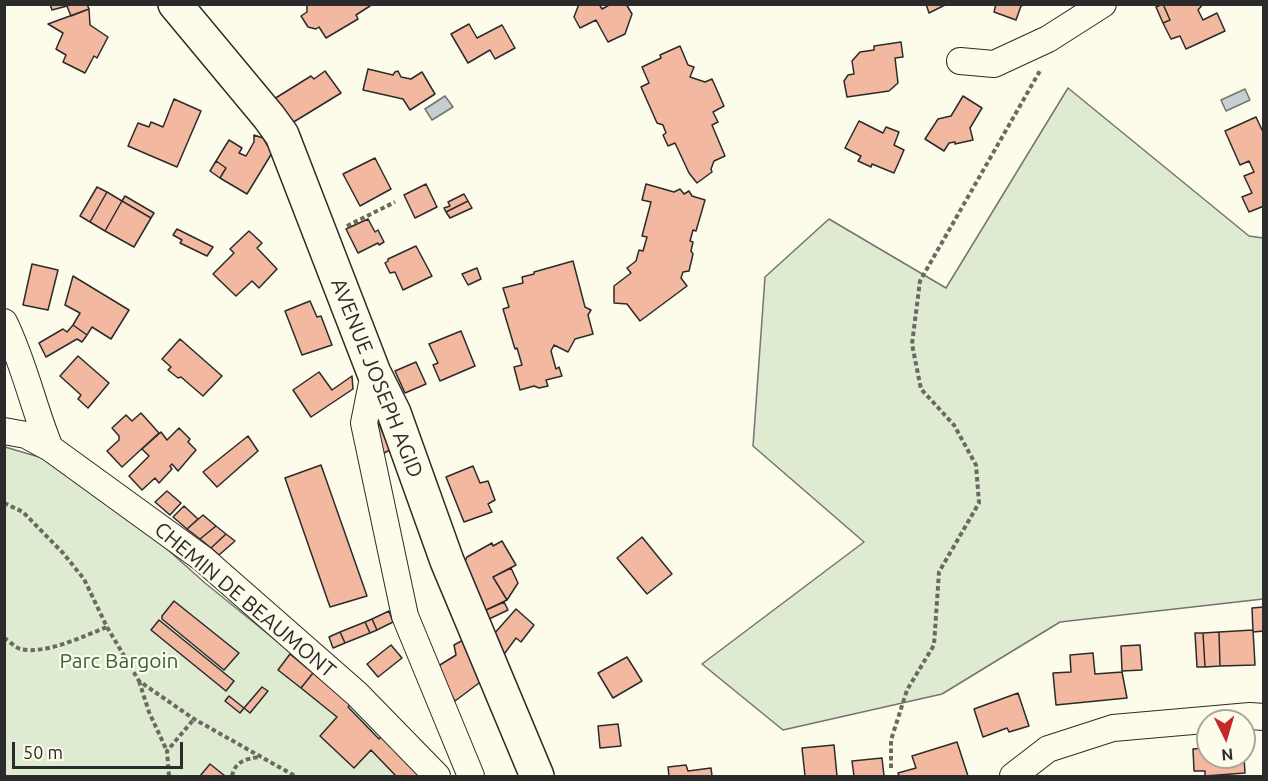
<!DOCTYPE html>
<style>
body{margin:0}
#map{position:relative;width:1268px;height:781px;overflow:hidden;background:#fdfbea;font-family:Ubuntu,sans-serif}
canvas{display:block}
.frame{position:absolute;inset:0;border:6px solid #2b2b2b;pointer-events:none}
.north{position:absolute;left:1196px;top:709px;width:60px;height:60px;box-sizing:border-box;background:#fdfbea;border:2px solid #a9a89e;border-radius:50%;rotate:175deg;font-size:16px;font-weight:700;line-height:24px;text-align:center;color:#2b2b2b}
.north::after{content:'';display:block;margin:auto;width:21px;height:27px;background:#c62828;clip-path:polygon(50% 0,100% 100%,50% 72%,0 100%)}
.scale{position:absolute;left:12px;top:742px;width:171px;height:27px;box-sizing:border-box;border:3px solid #2b2b2b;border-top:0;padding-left:8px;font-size:18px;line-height:21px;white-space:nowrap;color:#2b2b2b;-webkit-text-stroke:4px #fdfbea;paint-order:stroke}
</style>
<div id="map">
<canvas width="1268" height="781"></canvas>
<div class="frame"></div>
<div class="north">N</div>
<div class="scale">50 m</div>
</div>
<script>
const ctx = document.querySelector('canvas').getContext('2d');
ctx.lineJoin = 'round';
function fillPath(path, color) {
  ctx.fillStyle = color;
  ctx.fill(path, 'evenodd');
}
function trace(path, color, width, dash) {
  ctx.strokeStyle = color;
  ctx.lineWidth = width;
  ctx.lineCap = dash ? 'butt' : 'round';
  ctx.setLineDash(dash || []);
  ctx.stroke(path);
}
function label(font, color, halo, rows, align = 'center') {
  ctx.font = font + ' Ubuntu,sans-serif';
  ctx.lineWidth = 4.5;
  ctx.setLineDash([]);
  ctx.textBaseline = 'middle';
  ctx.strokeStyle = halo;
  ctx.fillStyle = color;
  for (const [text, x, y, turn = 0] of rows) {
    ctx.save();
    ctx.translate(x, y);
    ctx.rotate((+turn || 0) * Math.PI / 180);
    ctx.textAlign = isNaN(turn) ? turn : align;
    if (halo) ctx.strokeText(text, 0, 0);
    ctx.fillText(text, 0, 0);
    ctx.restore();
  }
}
const green = new Path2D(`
 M1068,88l181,148 14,2v361l-203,23 -118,72 -159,36 -81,-66 162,-122 -111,-96 12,-169 64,-58 117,69z
 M5,447l51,15 53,35 96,86 147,119 69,74h-416z`);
const water = new Path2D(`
 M1245,89l5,11 -24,11 -5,-11z
 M445,96l8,11 -21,13 -7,-11z`);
const building = new Path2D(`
 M50,4h37l2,5 -18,7 -4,-10 -15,4z
 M307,4h63v2l-14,9 2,4 -32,19 -7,-11 -3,2 -8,-2 -7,-11 6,-4z
 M579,4h20l3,5 9,-5h15l6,10 -7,20 -17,8 -12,-22 -16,8 -6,-11z
 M926,4h21l-18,9z
 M996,4h30l-5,2 -5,14 -22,-8z
 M1163,4l7,16 -7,3 -7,-16z
 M1163,4h40l-5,6 5,10 14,-7 8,18 -39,18 -6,-13 -9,3 -8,-16 7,-3z
 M89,9l1,16 18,12 -11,21 -3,-2 -9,17 -22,-11 3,-7 -10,-6 7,-16 -15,-9z
 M469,24l8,14 25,-13 13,23 -20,11 -5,-9 -22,13 -17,-29z
 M901,42l2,15 -8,1 3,25 -9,8 -42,6 -3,-16 4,-6 6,-1 -2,-13 8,-9 14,-2v-4z
 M680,46l8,19 6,2 -4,10 15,5 7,-3 12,27 -11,6 5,10 -6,3 13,31 -11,5 -3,8 1,3 -15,11 -8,-10 -14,-30 -7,3 -5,-11 3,-2 -3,-8 -6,-2 -16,-36 8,-4 -7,-16 19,-9 -1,-3z
 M368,69l25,6 2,-3 3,-1 3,6 10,2 11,-7 13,22 -25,16 -7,-11 -40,-9z
 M325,71l16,22 -49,30 -18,-24 37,-23 3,3z
 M963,96l19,12 -12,20 3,12 -18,4v-2l-6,1 -5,8 -19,-12 13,-20 13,-3z
 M174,99l27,12 -24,56 -49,-21 10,-23 11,4 2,-5 12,5z
 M1256,117l8,17v72l-15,6 -7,-15 10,-4 -8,-17 10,-4 -5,-11 -9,4 -15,-34z
 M859,121l24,12 3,-6 13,5 -5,13 10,5 -10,23 -22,-9 -1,3 -13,-6 3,-5 -16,-8z
 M254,135l9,3 9,15 -25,41 -27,-16 6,-10 -10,-7 13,-21 13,8 -3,5 7,3 8,-14z
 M375,158l16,31 -31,17 -17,-32z
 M216,161l10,7 -6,10 -10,-7z
 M426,184l11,23 -22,11 -11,-23z
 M646,184l28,8 6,-3 4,5 5,-3 3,5 13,4 -9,31 -3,-1 -3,11 3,1 -2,9 2,3 -4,17 -6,1 -2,6 6,8 -47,35 -13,-17 -13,-1v-17l17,-13 -4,-5 9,-7 3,-11 4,1 4,-14 -5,-1 9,-34 -9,-2z
 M97,187l10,5 -17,30 -10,-6z
 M107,192l15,9 -17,30 -15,-9z
 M464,194l4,7 -22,11 -2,-4 6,-2 -2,-4z
 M125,196l29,17 -3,5 -29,-17z
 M122,201l29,17 -17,29 -29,-16z
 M468,201l4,7 -22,10 -4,-6z
 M368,219l7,13 3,-2 6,12 -5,3 -1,-2 -20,10 -12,-24z
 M177,229l36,18 -6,9 -27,-13 2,-3 -9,-5z
 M249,231l13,12 -5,5 20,21 -18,19 -7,-7 -16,15 -23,-22 21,-21 -4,-4z
 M416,246l16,30 -29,14 -8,-18 -5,1 -5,-10 3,-2v-2z
 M573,261l12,46 6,3 -3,5 5,19 -18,5 -7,13 -14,-7 -3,6 5,18 3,-2 3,9 -16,4 2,6 -9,2 -5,-2 -14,4 -6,-23 8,-2 -5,-17 -2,1 -12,-40 6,-2 -6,-19 20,-5 -1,-6 12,-3v-2z
 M32,264l26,6 -10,40 -25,-5z
 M477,268l4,11 -13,6 -6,-11z
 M73,276l56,34 -18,29 -19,-12 -5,8 -14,-10 7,-12 -15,-8z
 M310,301l7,16 4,-1 11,29 -30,10 -17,-44z
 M73,325l14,10 -5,7 -5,-3 -31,18 -7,-14 24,-14 4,3z
 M461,331l14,35 -35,15 -7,-16 5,-2 -9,-19z
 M180,339l42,37 -19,20 -22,-19 -3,1 -10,-8 3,-3 -9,-8z
 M78,356l31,27 -21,25 -10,-9 3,-4 -21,-19z
 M416,362l10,22 -21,9 -10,-22z
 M319,372l13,18 20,-14 1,13 -42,28 -18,-27z
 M141,413l18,20 -37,34 -15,-16 12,-11v-4l-7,-8 14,-13 6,6z
 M379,424l11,26 -10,5 -5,-30z
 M179,428l11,11 -2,3 8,8 -18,21 -6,-7 -2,2 2,3 -13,14 -4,-5 -13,12 -13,-14 20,-20 -7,-7 19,-17 6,8z
 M248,436l10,15 -41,36 -14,-15z
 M321,465l46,131 -37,11 -45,-129z
 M473,466l7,17 8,-2 7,19 -7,4 4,8 -28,10 -18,-45z
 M167,491l14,12 -11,12 -15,-13z
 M184,506l14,13 -11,10 -14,-12z
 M203,515l13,11 -16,13 -13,-10z
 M216,526l10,8 -15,14 -11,-9z
 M226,534l9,7 -16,14 -8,-7z
 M642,537l30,37 -25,20 -30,-36z
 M502,541l14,24 -23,12 14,23 -23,11 -20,-48 3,-6 25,-14 1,3z
 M511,568l7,15 -11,17 -14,-23z
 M174,601l65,52 -15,17 -62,-51v-3z
 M504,602l4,8 -21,10 -3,-9z
 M1264,607v24l-11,1 -1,-24z
 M516,609l18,16 -13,17 -5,-4 -14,19 -9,-22z
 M389,611l4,11 -16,8 -5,-11z
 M372,619l5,11 -7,3 -5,-11z
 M159,620l75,61 -8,10 -75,-61z
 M365,622l5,11 -25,10 -5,-11z
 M1253,630l2,35 -35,1 -1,-34z
 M340,632l5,11 -12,5 -4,-11z
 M1219,632l1,34 -15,1 -2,-34z
 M1195,633h8l2,34h-8z
 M465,639l18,41 -28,21 -20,-33 21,-13 -2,-10z
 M391,645l11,13 -24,19 -11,-13z
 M1140,645l2,25 -20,1 -1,-25z
 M1093,653l2,21 27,-2 5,26 -71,7 -3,-32 18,-1 -1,-17z
 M290,654l23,19 -12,15 -23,-18z
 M627,657l15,24 -29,17 -15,-25z
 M313,673l38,31 -3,3 31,32 5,-5 37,42h-25l-25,-26 -17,18 -34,-32 17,-19 -36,-29z
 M262,687l6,4 -18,22 -6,-5z
 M1018,693l11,33 -20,6 -2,-4 -24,9 -9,-28z
 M229,696l15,12 -4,5 -15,-12z
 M618,724l3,22 -21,2 -2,-22z
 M957,742l11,34h-69l-1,-3 18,-5 -4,-12z
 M834,745l3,31h-32l-3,-28z
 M1203,746h5v11h36l1,16 -40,3v-5h-11l-1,-22 11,-1z
 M882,758l2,18h-30l-2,-15z
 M210,764l15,12h-25z
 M686,765l2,6 23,-3 1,8h-43l-1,-9z`);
const path = new Path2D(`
 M347,226l48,-24
 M4,503l19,9 40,41 21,26 23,48 32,54 55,38 101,57
 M4,638c5,3 11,9 16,11 25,6 64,-13 87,-22
 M139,681l10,31 18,39
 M891,768v-28l16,-50 27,-45 5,-73 40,-69 -3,-38 -22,-40 -33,-36 -9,-45 8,-63 121,-212
 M169,776l-2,-25 27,-32
 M232,776c3,-15 14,-17 28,-19`);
const minor = new Path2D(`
 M960,61l34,3 54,-25 55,-35
 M4,322c20,40 29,85 46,126
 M374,373l-10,50 41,193 66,160
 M4,431l22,4 24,13 153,111 154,135 80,82
 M1013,776l35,-27 65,-21 137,-12 14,1`);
const major = new Path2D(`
 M175,4l94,113 13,18 92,238 20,40 53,148 90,215`);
const streetNames = [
 ["AVENUE JOSEPH AGID",377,378,68],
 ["CHEMIN DE BEAUMONT",245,600,40]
];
const parkNames = [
 ["Parc Bargoin",119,661]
];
fillPath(green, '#deebd1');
trace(green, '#74746e', 1.5);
fillPath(water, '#c7d0d0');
trace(water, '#74746e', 1.5);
fillPath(building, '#f2b8a0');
trace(building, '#2b2b2b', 1.5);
trace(minor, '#2b2b2b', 28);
trace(major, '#2b2b2b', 36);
trace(path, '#6a6964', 4, [4.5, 3]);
trace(minor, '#fdfbea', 26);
trace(major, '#fdfbea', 33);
label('21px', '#2b2b2b', '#fdfbea', streetNames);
label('21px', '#34623c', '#fdfbea', parkNames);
</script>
